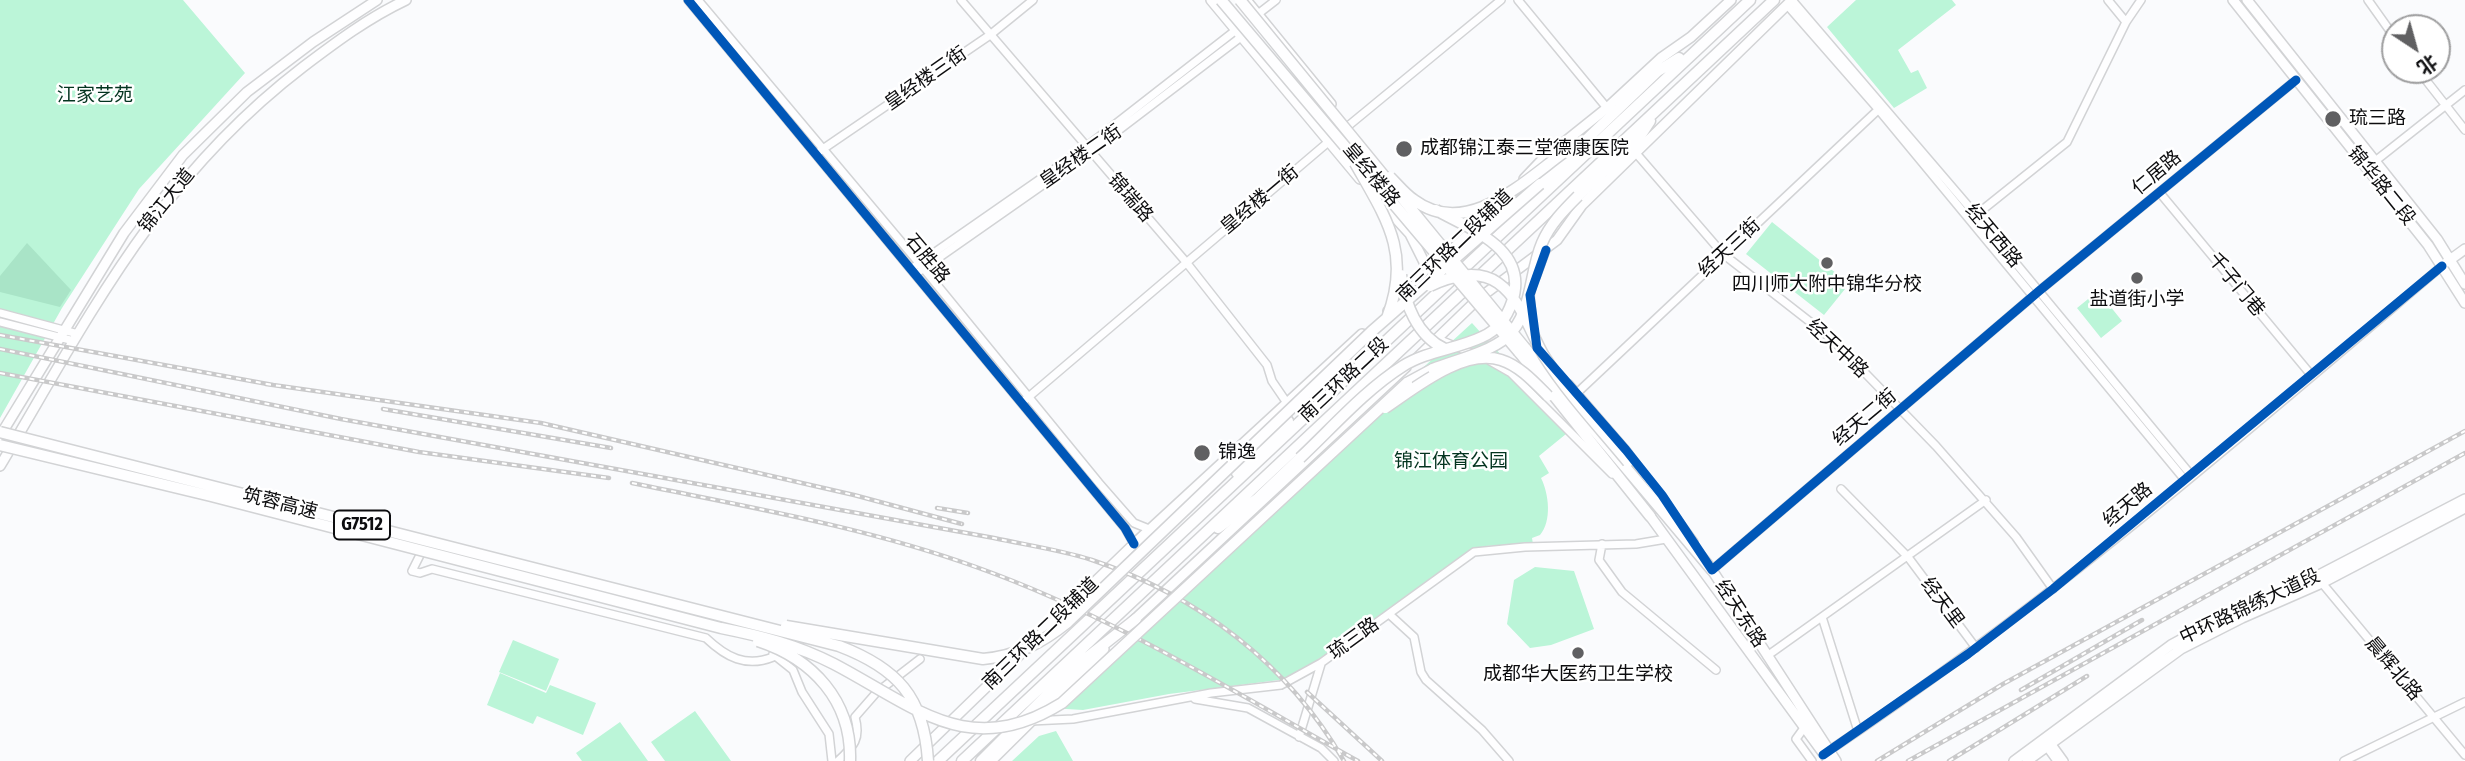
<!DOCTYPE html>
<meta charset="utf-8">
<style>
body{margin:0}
#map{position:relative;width:2465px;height:761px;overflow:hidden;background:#fafbfd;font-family:"Fira Sans Condensed","Noto Sans SC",sans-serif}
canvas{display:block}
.north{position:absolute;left:2381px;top:14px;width:70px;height:70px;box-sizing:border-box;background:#fff;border:2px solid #9e9e9f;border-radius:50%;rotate:144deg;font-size:19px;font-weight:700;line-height:28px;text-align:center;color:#0d0d0f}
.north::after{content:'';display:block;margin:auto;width:24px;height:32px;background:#606062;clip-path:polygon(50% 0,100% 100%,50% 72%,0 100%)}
</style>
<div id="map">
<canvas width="2465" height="761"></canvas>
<div class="north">北</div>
</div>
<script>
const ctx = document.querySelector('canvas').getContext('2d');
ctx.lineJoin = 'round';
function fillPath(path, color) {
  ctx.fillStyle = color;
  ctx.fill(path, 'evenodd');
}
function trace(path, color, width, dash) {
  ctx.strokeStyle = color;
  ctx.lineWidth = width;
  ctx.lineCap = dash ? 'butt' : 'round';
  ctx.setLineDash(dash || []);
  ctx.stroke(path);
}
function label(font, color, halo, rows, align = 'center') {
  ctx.font = font + ' "Fira Sans Condensed","Noto Sans SC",sans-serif';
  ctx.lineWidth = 5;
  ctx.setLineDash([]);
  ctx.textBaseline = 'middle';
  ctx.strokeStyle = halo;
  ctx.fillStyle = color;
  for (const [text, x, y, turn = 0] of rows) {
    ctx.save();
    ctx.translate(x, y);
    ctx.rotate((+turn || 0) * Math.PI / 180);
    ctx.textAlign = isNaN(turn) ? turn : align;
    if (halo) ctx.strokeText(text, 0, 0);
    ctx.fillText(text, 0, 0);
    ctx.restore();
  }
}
const green = new Path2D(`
 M0,0h183l62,73 -106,116 -77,119 -62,110z
 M1856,0h96l4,5 -58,45 13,23 7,-3 9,18 -33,20 -67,-81z
 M1772,222l70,56 3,11 -21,26 -78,-61z
 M2098,291l24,30 -21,17 -24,-30z
 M1472,323l60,66 34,45 -27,22 10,17 -8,5c8,16 11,43 -1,57l-8,3 1,6 -48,2 -18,6 -128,94 -52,33 -118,15 -86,16 -33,-2z
 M1535,567l39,4 20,58 -43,16 -21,3 -23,-24 7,-44z
 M513,640l46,19 -13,32 -47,-19z
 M500,673l46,20 4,-8 46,18 -13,32 -46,-19 -4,8 -46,-19z
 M695,711l36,50h-66l-14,-19z
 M620,722l28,39h-66l-6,-8z
 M1056,731l17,30h-61l27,-25z`);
const forest = new Path2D(`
 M27,243l44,47 -11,17 -60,-15v-16z`);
const minor = new Path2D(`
 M688,0l437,528 9,16
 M698,0l226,269 175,214 35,40 15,6
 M961,0l225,262 81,103 5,16 15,22
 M1518,0l89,108
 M1792,0l184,215 215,260
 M2108,0l18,22
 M2368,0l27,38
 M1787,5l91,104 307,371
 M1258,14l18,-14
 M2418,70l47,60
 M1342,131l159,-131
 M820,151l170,-116 43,-35
 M1635,152l88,102 109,85 104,107 80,91 37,52
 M2374,162l91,-72
 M2160,193l152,183
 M1976,215l91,-73 59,-120 15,-22
 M915,266l171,-119 150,-117
 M920,271l170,-119 151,-115
 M1536,277l10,-27
 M1530,295l3,34
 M0,313l78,21
 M0,322l74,19
 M1438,339l38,16
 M1490,361l21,12 101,101
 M1569,384l57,66 68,92
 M1577,393l303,-285
 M1025,400l308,-262
 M1841,489l67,68 68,91
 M1602,544l-3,16 23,32 94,78
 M423,549l-11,22 8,2 12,-4 274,69c20,19 40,30 67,19
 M1710,567l2,3 327,-279 257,-211
 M2322,583l143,172
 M1389,614l25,23 7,35 5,8 56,50 27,31
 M1822,617l36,114
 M773,654l20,16 9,22 27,42 3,27
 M1767,656l219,-156
 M1195,699l53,9 73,40 13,13
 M1031,721l42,-2 138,-26 70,-8 40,-22 153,-111 51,-5 111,-3 30,-5
 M1804,728l-8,11 16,22
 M1299,737l22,-73
 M2051,743l13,18
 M2046,746l11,15
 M1827,752c218,-145 416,-317 615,-486
 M838,761c16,-15 23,-22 17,-44l21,-24 44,-34
 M2344,761l121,-59`);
const major = new Path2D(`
 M1211,0l149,179
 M1246,0l85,104
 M2233,0l195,245 37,58
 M2247,0l190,239 28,45
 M1524,179l18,-19 65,-52 54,-50 30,-21 40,-37
 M1379,200l31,34 19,38
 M2447,262l18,-13
 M1388,311l121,-116
 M1417,358l61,-59 79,-59 25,-35 210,-205
 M0,436l124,-203 59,-78 64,-63 66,-50 64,-42
 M0,466c91,-153 158,-288 303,-399 33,-25 65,-49 103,-67
 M1650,516l179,245
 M1712,570l124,191
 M1132,622l274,-255
 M910,761l224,-217 228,-210
 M991,761l113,-112
 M2014,761l157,-116 35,-19 111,-50 148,-77
 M2027,761l154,-112 61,-31 80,-35 143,-75`);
const highway = new Path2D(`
 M1540,184l118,-113 21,-13
 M1578,196l59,-55 13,-20
 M1525,348l187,222
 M1519,352l131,164
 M1407,383l26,-14
 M1237,473l51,-52
 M1218,528l39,-29 43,-41
 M938,761l812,-761
 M962,761l812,-761
 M981,761l94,-94 61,-48`);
const rail = new Path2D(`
 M0,335l273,50
 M0,349l341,70 653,119c32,7 67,12 98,22 107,36 196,104 252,201
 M0,373l419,79 190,26
 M266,384l275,39 313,72 108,29
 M383,409l228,39
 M632,483c116,24 233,44 344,84 135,48 258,125 382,194
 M937,508l31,5
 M2021,690l121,-70
 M1307,692l75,69
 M1877,761l126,-77 462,-253
 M1908,761l557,-308
 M1949,761l138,-85`);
const highwayBridge = new Path2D(`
 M1221,0l298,352
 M1240,0l285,348
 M1355,163c31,55 57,90 32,155
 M1390,177c8,8 15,17 24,23 52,39 108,-17 149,-47
 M1401,275c4,29 16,61 44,74
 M1430,286c20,-10 48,-17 68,-3 23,16 32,49 46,73 24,38 56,72 84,106
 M1433,369c23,-9 55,-16 74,-32 26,-24 22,-64 35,-94 8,-19 22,-33 36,-47
 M1385,408c30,-20 78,-60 116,-48 19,6 34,23 47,36
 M0,432l839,214c58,22 85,51 89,115
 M0,445l211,51 510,132c40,8 76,17 113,36 82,43 135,97 228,39l345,-320
 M1300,458c32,-30 65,-68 103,-92 24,-15 54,-17 79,-29 16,-7 25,-20 30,-35 18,-53 -42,-73 -76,-92
 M786,626l197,33c34,-3 59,-16 85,-37l303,-290 169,-148
 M758,641c55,18 94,60 92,120`);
const cycleway = new Path2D(`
 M688,0l437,528 9,16
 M1546,250l-16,45 7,53 89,102 36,45 50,75 327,-279 257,-211
 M1823,755l145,-101 85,-65 389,-323`);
const markers = [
 [2333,119,9,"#606062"],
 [1404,149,9,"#606062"],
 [1827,263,7,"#606062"],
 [2137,278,7,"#606062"],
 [1202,453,9,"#606062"],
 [1578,653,7,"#606062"]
];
const shields = [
 [362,525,56]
];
const shieldNames = [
 ["G7512",362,525]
];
const streetNames = [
 ["皇经楼三街",926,79,-35],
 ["皇经楼二街",1081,157,-35],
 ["仁居路",2157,173,-40],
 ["皇经楼路",1371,175,50],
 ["锦华路二段",2381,186,51],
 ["锦瑞路",1130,198,49],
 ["皇经楼一街",1260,200,-40],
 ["锦江大道",167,201,-51],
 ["经天西路",1993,236,50],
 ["南三环路二段辅道",1455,246,-44],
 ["经天三街",1730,248,-43],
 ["石胜路",927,259,50],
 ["千子门巷",2236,285,50],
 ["经天中路",1837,349,43],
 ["南三环路二段",1344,380,-43],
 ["经天二街",1865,418,-40],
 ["筑蓉高速",280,504,14],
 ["经天路",2128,505,-40],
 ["经天里",1942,603,53],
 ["中环路锦绣大道段",2250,607,-25],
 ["经天东路",1740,614,57],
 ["南三环路二段辅道",1041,634,-44],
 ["琉三路",1354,639,-36],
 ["晨辉北路",2393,669,50]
];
const parkNames = [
 ["江家艺苑",95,96],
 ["锦江体育公园",1451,462]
];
const poiNames = [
 ["琉三路",2349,119],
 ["成都锦江泰三堂德康医院",1420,149],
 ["四川师大附中锦华分校",1827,285,"center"],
 ["盐道街小学",2137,300,"center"],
 ["锦逸",1218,453],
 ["成都华大医药卫生学校",1578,675,"center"]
];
fillPath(green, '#bbf5d8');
fillPath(forest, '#a9e4c7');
trace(minor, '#d2d3d5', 10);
trace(major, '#d2d3d5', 12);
trace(highway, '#d2d3d5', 13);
trace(minor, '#fefeff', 7);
trace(major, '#fefeff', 9);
trace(highway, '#fefeff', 10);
trace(rail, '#c9c9ca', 4.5);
trace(rail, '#fff', 2, [5]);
trace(highwayBridge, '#d2d3d5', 13, []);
trace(highwayBridge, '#fefeff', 10);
trace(cycleway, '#0057b8', 9);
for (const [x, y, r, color] of markers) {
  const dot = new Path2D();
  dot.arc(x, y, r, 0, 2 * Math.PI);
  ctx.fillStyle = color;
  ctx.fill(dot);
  trace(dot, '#fff', 2.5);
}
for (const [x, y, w] of shields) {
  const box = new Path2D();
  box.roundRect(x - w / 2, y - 14.5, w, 29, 5);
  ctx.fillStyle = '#fff';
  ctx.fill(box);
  trace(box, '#0d0d0f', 2);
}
label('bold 18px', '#0d0d0f', null, shieldNames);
label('19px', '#0d0d0f', '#fff', streetNames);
label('19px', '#03341f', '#fff', parkNames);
label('19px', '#0d0d0f', '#fff', poiNames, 'left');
</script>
